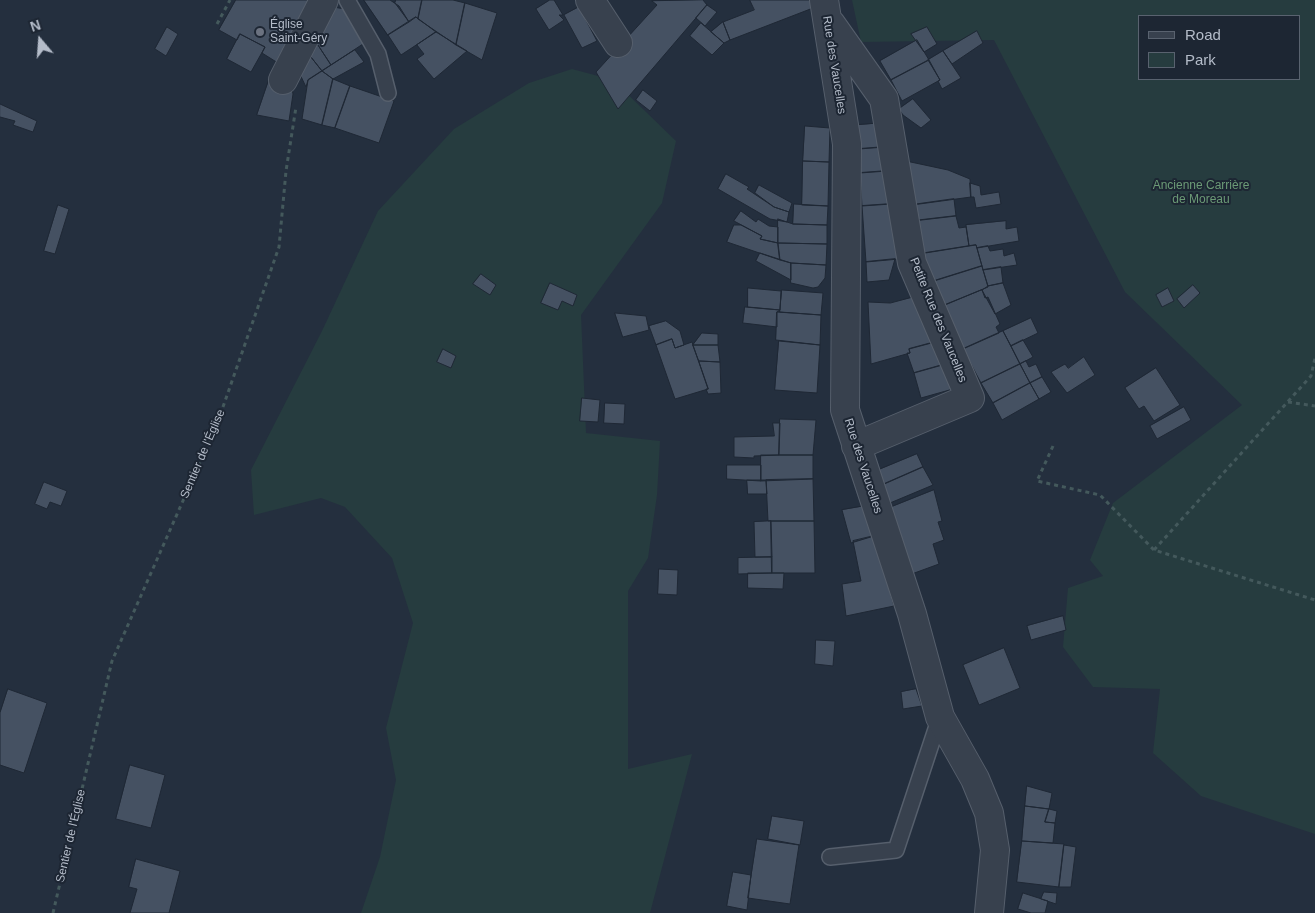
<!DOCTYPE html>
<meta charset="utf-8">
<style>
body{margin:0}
#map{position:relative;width:1315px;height:913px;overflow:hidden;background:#242f3e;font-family:Helvetica,sans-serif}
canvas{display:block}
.legend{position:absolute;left:1138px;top:15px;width:162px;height:65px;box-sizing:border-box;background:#1d2633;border:1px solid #59626f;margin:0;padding:6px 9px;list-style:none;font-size:15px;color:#b4bcc9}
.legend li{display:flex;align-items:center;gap:10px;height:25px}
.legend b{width:25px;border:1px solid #59626f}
.north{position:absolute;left:15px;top:15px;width:50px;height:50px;-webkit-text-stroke:4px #1d2633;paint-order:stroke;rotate:342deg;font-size:14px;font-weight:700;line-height:20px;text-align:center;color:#b4bcc9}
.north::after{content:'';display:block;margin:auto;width:18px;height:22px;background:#b4bcc9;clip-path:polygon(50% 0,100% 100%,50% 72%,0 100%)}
</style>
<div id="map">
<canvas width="1315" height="913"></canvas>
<ul class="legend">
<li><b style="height:6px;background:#38414e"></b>Road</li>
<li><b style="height:14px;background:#263c3f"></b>Park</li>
</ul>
<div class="north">N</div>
</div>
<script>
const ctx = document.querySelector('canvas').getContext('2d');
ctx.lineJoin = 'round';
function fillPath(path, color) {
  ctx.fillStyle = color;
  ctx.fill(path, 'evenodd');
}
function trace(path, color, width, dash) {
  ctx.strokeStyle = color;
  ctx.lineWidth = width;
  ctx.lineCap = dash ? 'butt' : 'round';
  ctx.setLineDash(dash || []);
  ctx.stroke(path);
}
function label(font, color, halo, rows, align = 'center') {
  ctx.font = font + ' Helvetica,sans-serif';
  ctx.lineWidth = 4;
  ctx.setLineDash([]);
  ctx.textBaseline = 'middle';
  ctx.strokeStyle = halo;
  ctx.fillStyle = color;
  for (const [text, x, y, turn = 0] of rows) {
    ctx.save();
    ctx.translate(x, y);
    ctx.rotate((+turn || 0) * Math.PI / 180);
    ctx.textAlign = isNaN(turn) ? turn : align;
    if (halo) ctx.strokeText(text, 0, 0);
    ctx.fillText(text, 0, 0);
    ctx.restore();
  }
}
const green = new Path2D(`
 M852,0h463v834l-114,-38 -48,-43 7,-64 -67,-2 -30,-40 5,-59 35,-12 -13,-16 23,-57 129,-98 -117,-113 -131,-252 -133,2zM1139,16h160v63h-160z
 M572,69l41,11 63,61 -14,62 -81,112 5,118 74,8 -3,54 -9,63 -20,33v178l64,-15 -42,159h-289l19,-56 16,-77 -10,-52 27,-105 -21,-65 -47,-51 -24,-9 -67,17 -3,-45 71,-139 56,-120 76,-82 75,-46z`);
const building = new Path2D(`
 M236,0h81l-39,63 -16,-10 3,-6 -25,-13 -3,6 -18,-10z
 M364,0h26l9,6 10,16 -21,13z
 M396,0h26l-4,19 -2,-2 -7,5 -14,-19z
 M422,0h31l12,3 -9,42 -38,-26z
 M550,0h4l9,15h-4l5,5 -15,10 -13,-21z
 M703,0l4,5 -89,104 -22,-37 61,-67 -5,-4z
 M750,0h62l1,8 -83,32 -7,-18 31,-12z
 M465,3l32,10 -15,47 -26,-15z
 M707,5l10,7 -12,14 -9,-8z
 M333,7l12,2 21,33 -35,23 -17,-26z
 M579,7l18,34 -15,7 -18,-33z
 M416,17l20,15 -35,23 -13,-20z
 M723,22l7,18 -6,3 -13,-11z
 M701,23l23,20 -12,12 -22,-19z
 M167,27l11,7 -12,22 -11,-7z
 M927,27l10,17 -13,8 -13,-18z
 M977,31l6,12 -31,21 -9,-13z
 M436,32l31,19 -33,28 -17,-20 7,-5 -7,-9z
 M240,34l25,13 -14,25 -24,-13z
 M314,39l17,26 -9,6 -15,-19z
 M917,40l12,20 -38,20 -11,-19z
 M355,50l9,12 -31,17 -11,-8z
 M943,51l18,27 -19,11 -4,-8 2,-1 -12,-20z
 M307,52l15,19 -14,9 -2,7 -9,-19z
 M929,60l11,20 -38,21 -11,-21z
 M322,71l11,8 -11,46 -20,-6 6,-39z
 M270,77l22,12 1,5 -4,27 -32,-6z
 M333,79l17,7 -15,42 -13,-3z
 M350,86l44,15 -15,42 -44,-15z
 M643,90l14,11 -7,10 -14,-11z
 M913,99l18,21 -10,8 -18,-13 -4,-6z
 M0,104l37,17 -4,11 -20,-7 2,-4 -15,-4z
 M883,123l2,24 -26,2 -1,-24z
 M805,126l25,2 -1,34 -26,-1z
 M885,147l2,24 -27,2 -1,-24z
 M803,161l26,1 -1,44 -26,-1z
 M906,161l42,9 22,9 1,18 -59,8z
 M887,171l4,33 -29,2 -2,-33z
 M726,174l23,13 -2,2 27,18 15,5 -2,10 -17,-3 -52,-30z
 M970,183l10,3 1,9 18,-3 2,12 -25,4 -2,-11h-3z
 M759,185l33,18 -3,9 -15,-5 -19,-14z
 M954,199l2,17 -43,5 -1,-16z
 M794,204l34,2 -1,19 -34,-1z
 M891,204l8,55 -33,3 -4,-56z
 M58,205l11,4 -14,45 -11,-3z
 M741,211l15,11 2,-3 11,7 9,1v16l-18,-4 2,-3 -28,-15z
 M956,216l3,12 7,-1 3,19 -50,8 -6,-33z
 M778,219l15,5 34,1v19l-49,-1z
 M1006,221v8l11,-2 2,14 -42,7 -1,-3 -7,1 -3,-21z
 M734,225h7l21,11 -2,3 18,4 2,17 -53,-18z
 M778,243l49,1 -1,21 -35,-2 -11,-3z
 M976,245l6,21 -48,15 -15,-27z
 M988,246l2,5 13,-2 1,7 10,-3 3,12 -34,5 -6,-22z
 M760,253l31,10v17l-35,-19z
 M895,259l-6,21 -22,2 -1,-20z
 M791,263l35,2 -1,13 -7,9 -5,1 -22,-5z
 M982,266l6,21 -43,18 -11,-24z
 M1001,267l2,16 -15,3 -5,-16z
 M481,274l15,11 -6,10 -17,-11z
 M550,283l27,12 -4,11 -11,-5 -4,9 -17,-7z
 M1003,283l8,22 -16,9 -13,-24 6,-4z
 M1193,285l7,8 -16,15 -7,-9z
 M748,288l33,3 -1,19 -32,-3z
 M1168,288l6,13 -12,6 -6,-12z
 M782,290l41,3 -2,22 -41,-3z
 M982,290l3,8 3,-1 12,27 -4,3 3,6 -36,16 -18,-44z
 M918,296l21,45 -30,8 1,4 -39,11 -3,-62 22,1z
 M745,307l35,3 -3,2v15l-34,-4z
 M777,312l44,3 -1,30 -44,-5z
 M615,313l31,3 3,14 -26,7z
 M1031,318l7,15 -27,13 -8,-15z
 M666,321l14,10 4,14 -9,3 -3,-9 -16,6 -7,-19z
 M1003,331l17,33 -39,19 -18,-34z
 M702,333l16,1v11h-25z
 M672,339l3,9 17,-6 16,47 -33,10 -19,-54z
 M1023,340l10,17 -13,7 -9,-18z
 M779,341l41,4 -3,48 -42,-3z
 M939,341l7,23 -32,9 -7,-20h3l-1,-4z
 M693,345h25l2,17 -21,-1z
 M443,349l13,7 -5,12 -14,-6z
 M1084,357l11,18 -28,18 -16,-21 14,-8 3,4z
 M699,361l21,1 1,31 -13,1 -2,-5h2z
 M1026,361l3,6 7,-3 6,13 -12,6 -10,-19z
 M946,364l7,25 -32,9 -7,-25z
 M1020,364l10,19 -37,20 -12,-20z
 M1156,368l24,37 -26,16 -10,-15 -5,3 -14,-21z
 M1042,377l9,15 -12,7 -9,-16z
 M1030,383l9,16 -37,21 -9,-17z
 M582,398l18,2 -2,22 -18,-1z
 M605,403l20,1 -1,20 -20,-1z
 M1184,407l7,13 -34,19 -7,-13z
 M780,419l36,1 -3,35h-34z
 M773,423h7l-1,32 -25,1v2l-20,-1v-20l40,-1z
 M917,454l6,13 -41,18 -6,-14z
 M761,455h52v24l-52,2z
 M727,465h34v16l-34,-2z
 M923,467l10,18 -43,18 -8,-18z
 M813,479l1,42h-46l-2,-41z
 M747,480h19l1,14h-19z
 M44,482l23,9 -6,15 -11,-4 -3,7 -12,-5z
 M934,490l8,31 -4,1 6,18 -11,4 6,20 -30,11 -20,-67z
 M865,506l9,30 -23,7 -9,-33z
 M771,521h43l1,52h-43z
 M771,521l1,36h-17l-1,-35z
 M874,536l20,70 -48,10 -4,-32 19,-3 -8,-40z
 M772,557v16l-34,1v-16z
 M659,569l19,1 -1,25 -19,-1z
 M748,573h36l-1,16 -35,-1z
 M1063,616l3,14 -35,10 -4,-14z
 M816,640l19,1 -2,25 -18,-2z
 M1004,648l16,40 -41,17 -16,-40z
 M8,689l39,14 -23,70 -24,-8v-52z
 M916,689l6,17 -19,3 -2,-17z
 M130,765l35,10 -14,53 -35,-9z
 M1027,786l25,7 -3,16 -24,-3z
 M1025,806l24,3 -4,13 10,1 -2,20 -31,-2z
 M1049,809l8,2 -2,12 -10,-1z
 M772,816l32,5 -4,24 -32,-6z
 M757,839l42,6 -9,59 -42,-6z
 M1022,841l42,3 -5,43 -42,-5z
 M1064,845l12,2 -5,40h-12z
 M136,859l44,12 -11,42h-39l7,-24 -8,-2z
 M733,872l18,3 -4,35 -20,-4z
 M1044,892l13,1 -1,11 -15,-5z
 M1023,893l25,8 -3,12h-14l-13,-4z`);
const path = new Path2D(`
 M217,24l13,-24
 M1288,402l27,4
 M1053,446l-16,35 63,14 54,55 161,50
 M1154,550l157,-174 4,-18
 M53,913l59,-252 105,-237 62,-177 7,-76 10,-64`);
const service = new Path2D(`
 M347,0l31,54 10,39
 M830,857l66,-7 44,-133`);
const minor = new Path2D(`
 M590,0l28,43
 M824,0l23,144 -2,266 67,204 28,103 35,62 14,34 6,37 -6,63
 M831,24l53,75 28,164 58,135 -114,48
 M283,80l41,-80`);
const markers = [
 [260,32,5,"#6b7280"]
];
const poiNames = [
 ["Église",270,25],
 ["Saint-Géry",270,39]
];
const streetNames = [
 ["Rue des Vaucelles",834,65,81],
 ["Petite Rue des Vaucelles",938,320,68],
 ["Sentier de l'Église",203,454,-67],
 ["Rue des Vaucelles",863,466,72],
 ["Sentier de l'Église",71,836,-77]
];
const parkNames = [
 ["Ancienne Carrière",1201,186],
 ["de Moreau",1201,200]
];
fillPath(green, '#263c3f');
fillPath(building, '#455162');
trace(building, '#1f2835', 1);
trace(service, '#565f6c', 18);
trace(minor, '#565f6c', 30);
trace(path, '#44595c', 3, [4, 4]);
trace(service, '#38414e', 15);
trace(minor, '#38414e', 28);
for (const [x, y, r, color] of markers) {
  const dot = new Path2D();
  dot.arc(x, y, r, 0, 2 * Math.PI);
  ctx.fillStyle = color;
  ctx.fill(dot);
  trace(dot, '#1d2633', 2);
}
label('12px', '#b4bcc9', '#1d2633', poiNames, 'left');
label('12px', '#b4bcc9', '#1d2633', streetNames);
label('12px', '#6b9a76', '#1d2633', parkNames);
</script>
